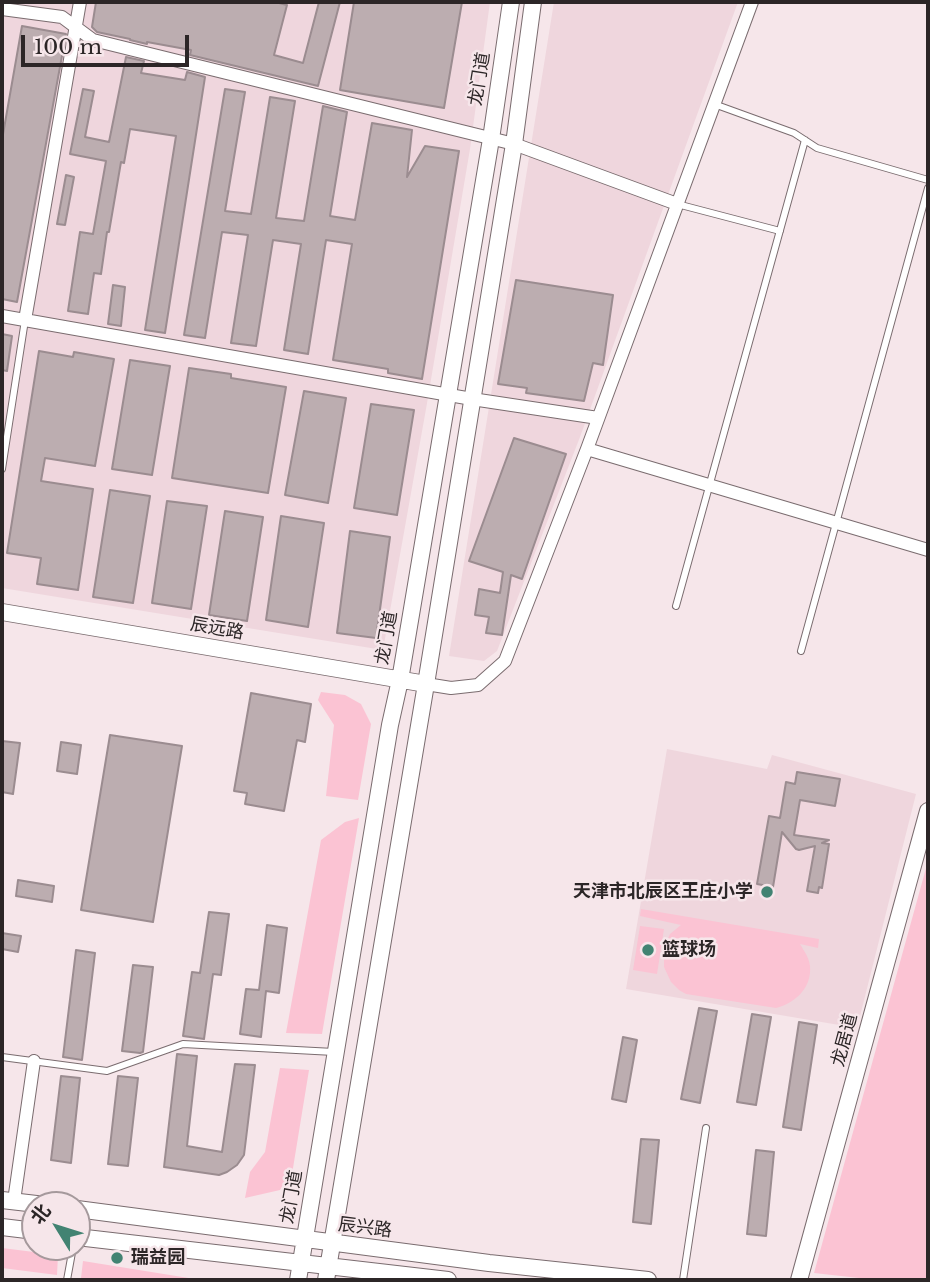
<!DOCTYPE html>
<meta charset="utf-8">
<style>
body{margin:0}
#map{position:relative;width:930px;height:1282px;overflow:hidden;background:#f6e6ea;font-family:"Libre Baskerville","Noto Sans SC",serif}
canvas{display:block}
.frame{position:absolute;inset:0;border:4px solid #2c2627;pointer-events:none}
.north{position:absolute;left:21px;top:1191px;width:70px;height:70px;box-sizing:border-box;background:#f6e6ea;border:2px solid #a5999c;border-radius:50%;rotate:308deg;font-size:19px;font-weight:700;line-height:28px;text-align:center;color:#2c2627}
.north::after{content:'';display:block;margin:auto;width:24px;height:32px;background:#428372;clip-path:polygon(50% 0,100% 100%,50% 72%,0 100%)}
.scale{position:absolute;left:21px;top:35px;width:168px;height:32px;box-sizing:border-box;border:4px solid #2c2627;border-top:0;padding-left:9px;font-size:21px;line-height:24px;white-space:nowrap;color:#2c2627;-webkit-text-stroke:5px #f6e6ea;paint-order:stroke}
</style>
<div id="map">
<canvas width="930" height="1282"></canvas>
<div class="frame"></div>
<div class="north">北</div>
<div class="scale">100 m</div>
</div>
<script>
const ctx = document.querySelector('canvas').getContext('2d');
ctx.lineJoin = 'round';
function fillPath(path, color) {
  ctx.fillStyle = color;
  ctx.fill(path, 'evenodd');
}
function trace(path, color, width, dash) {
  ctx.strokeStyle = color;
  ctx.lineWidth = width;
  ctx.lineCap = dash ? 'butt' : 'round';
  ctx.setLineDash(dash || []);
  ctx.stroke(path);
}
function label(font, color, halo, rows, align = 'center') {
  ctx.font = font + ' "Libre Baskerville","Noto Sans SC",serif';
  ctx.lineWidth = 5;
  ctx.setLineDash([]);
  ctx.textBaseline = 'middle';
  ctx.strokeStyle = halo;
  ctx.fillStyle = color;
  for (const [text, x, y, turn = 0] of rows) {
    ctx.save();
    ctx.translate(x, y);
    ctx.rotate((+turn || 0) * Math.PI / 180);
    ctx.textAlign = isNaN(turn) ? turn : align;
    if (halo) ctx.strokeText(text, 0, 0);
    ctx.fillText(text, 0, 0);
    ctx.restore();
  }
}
const built = new Path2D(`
 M2,2h488l-20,147 -44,260 -43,241 -381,-62z
 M554,2h184l-158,435 -83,214 -13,10 -35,-5z
 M667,749l100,20 5,-14 144,39 -59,234 -231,-39z`);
const green = new Path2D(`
 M321,692l24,3 16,9 10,20 -13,76 -32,-4 8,-71 -16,-25z
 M359,818l-37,216 -36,-1 35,-193 24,-18z
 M928,861v419h-51l-63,-7z
 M641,909l178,30 -1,9 -18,-4c4,7 9,13 10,22 2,22 -15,37 -34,42l-90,-14 -7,-4 -8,-8 -7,-15v-19l6,-14 11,-9 -41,-9z
 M640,926l24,3 -7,45 -24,-4z
 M280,1068l29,2 -16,98 -13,22 -35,8 5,-26 15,-20z
 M2,1248l56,7 -1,20 -55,-7z
 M83,1261l118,19h-106l-14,-2z`);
const building = new Path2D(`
 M96,2h179l12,3 -13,50 29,8 16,-61h21l-22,84 -128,-31 1,-5 -44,-8v2l-17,-4v-1l-33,-7 -5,-5z
 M354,2h108l-18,106 -104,-18z
 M22,26l44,8 -49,268 -15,-3v-159z
 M126,57l18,4 -3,12 44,7 2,-8 18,5 -40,256 -20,-3 31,-194 -46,-7 -6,34 -3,-1 -12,70h-2l-6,42 -7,-1 -6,41 -20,-3 12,-79 13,2 13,-73 -36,-7 13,-65 11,2 -9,46 24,5z
 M225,89l20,3 -20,119 26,3 19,-117 25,4 -19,117 28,3 19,-115 24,6 -17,104 25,4 17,-97 40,7 -5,47 18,-31 34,5 -37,228 -34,-6v-4l-55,-9 19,-116 -26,-4 -18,114 -24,-4 17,-106 -28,-4 -17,106 -25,-3 17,-108 -26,-3 -17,106 -21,-3z
 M66,175l8,2 -9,48 -8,-1z
 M516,280l97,15 -10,70 -10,-2 -9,38 -58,-8 1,-5 -29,-4z
 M113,285l12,2 -4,39 -13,-2z
 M2,334l10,2 -5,35 -5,-1z
 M39,351l34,6 1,-5 40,7 -19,107 -50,-8 -4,23 52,8 -15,101 -41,-6 4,-26 -34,-5z
 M130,360l40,6 -18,109 -40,-6z
 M189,368l42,6v4l55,9 -18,106 -96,-15z
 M304,391l42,7 -18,105 -43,-8z
 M371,404l43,6 -17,105 -43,-7z
 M514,438l52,16 -44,125 -11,-4 -9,60 -16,-2 3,-16 -14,-2 4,-26 21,4 3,-21 -34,-11z
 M110,490l40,6 -17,107 -40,-6z
 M167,501l40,5 -16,103 -39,-6z
 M225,511l38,6 -16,104 -38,-6z
 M281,516l43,7 -16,104 -42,-7z
 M350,531l40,6 -14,101 -39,-5z
 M251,693l60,11 -6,38 -8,-2 -13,71 -39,-7 2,-11 -13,-2z
 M110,735l72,11 -29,176 -72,-12z
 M2,741l18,2 -7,51 -11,-2z
 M61,742l20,3 -4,29 -20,-3z
 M797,772l43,7 -5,27 -35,-6 -6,35 35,5 -7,3 7,1 -7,44 -3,-1 -1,6 -11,-2 8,-45 -16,4 -3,-1 -14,-17 -9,55 -16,-3 12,-68 11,2 6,-36 9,2z
 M18,880l36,6 -2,16 -36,-6z
 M209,912l20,2 -8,61 -8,-1 -9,65 -21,-3 9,-64 8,1z
 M267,925l20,3 -8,65 -13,-2 -5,46 -21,-3 6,-45 13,1z
 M2,933l19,3 -3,16 -16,-3z
 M76,950l19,3 -13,107 -19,-3z
 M133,965l20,2 -10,85 -3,1 -18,-2z
 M699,1008l18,3 -17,92 -19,-4z
 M752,1014l19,3 -15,88 -19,-3z
 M799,1022l18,3 -16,105 -18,-3z
 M623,1037l14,3 -11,62 -14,-3z
 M177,1054l20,2 -10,90 35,6 13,-88 20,1 -11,90 -7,10 -10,7 -8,3 -55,-8z
 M61,1076l19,2 -9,85 -20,-3z
 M118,1076l20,2 -10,88 -20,-2z
 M641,1139l18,1 -8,84 -18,-2z
 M756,1150l18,2 -8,84 -19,-2z`);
const lane = new Path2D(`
 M714,104l80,29 23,15 111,32
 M677,204l103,27
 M2,469l23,-149
 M676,606l129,-466
 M801,651l127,-463
 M2,1057l105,14 76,-27 151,8
 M67,1280l6,-33
 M683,1280l23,-152`);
const street = new Path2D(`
 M2,9l60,8 31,23 421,104 163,60
 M2,316l470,83 126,19
 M25,320l55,-318
 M587,449l341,101
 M426,684l25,4 27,-3 27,-24 82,-212 165,-447
 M14,1201l20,-140`);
const secondary = new Path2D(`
 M2,612l424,72
 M2,1200l43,5
 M77,1209l412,54 159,17
 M2,1227l33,4
 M77,1237l371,43
 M298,1280l92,-555 10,-45 91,-541 20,-137
 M326,1280l100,-596 88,-540 19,-142
 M799,1280l129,-469`);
const markers = [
 [767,892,7,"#428372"],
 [648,950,7,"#428372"],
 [117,1258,7,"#428372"]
];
const streetNames = [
 ["龙门道",480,79,-81],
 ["辰远路",217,629,10],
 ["龙门道",387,638,-80],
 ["龙居道",845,1040,-75],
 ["龙门道",292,1197,-80],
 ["辰兴路",365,1228,7]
];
const poiNames = [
 ["天津市北辰区王庄小学",753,892,"right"],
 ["篮球场",662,950],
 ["瑞益园",131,1258]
];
fillPath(built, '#efd6dd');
fillPath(green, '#fbc3d3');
fillPath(building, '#bcadb0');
trace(building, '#9b8c90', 2);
trace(lane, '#7a6c6f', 8);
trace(street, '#7a6c6f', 14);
trace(secondary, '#7a6c6f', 18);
trace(lane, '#fff', 6);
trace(street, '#fff', 12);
trace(secondary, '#fff', 16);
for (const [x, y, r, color] of markers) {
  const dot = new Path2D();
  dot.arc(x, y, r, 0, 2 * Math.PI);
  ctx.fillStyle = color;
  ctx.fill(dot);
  trace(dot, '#f6e6ea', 2.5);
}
label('18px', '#2c2627', '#f6e6ea', streetNames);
label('bold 18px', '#2c2627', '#f6e6ea', poiNames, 'left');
</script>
